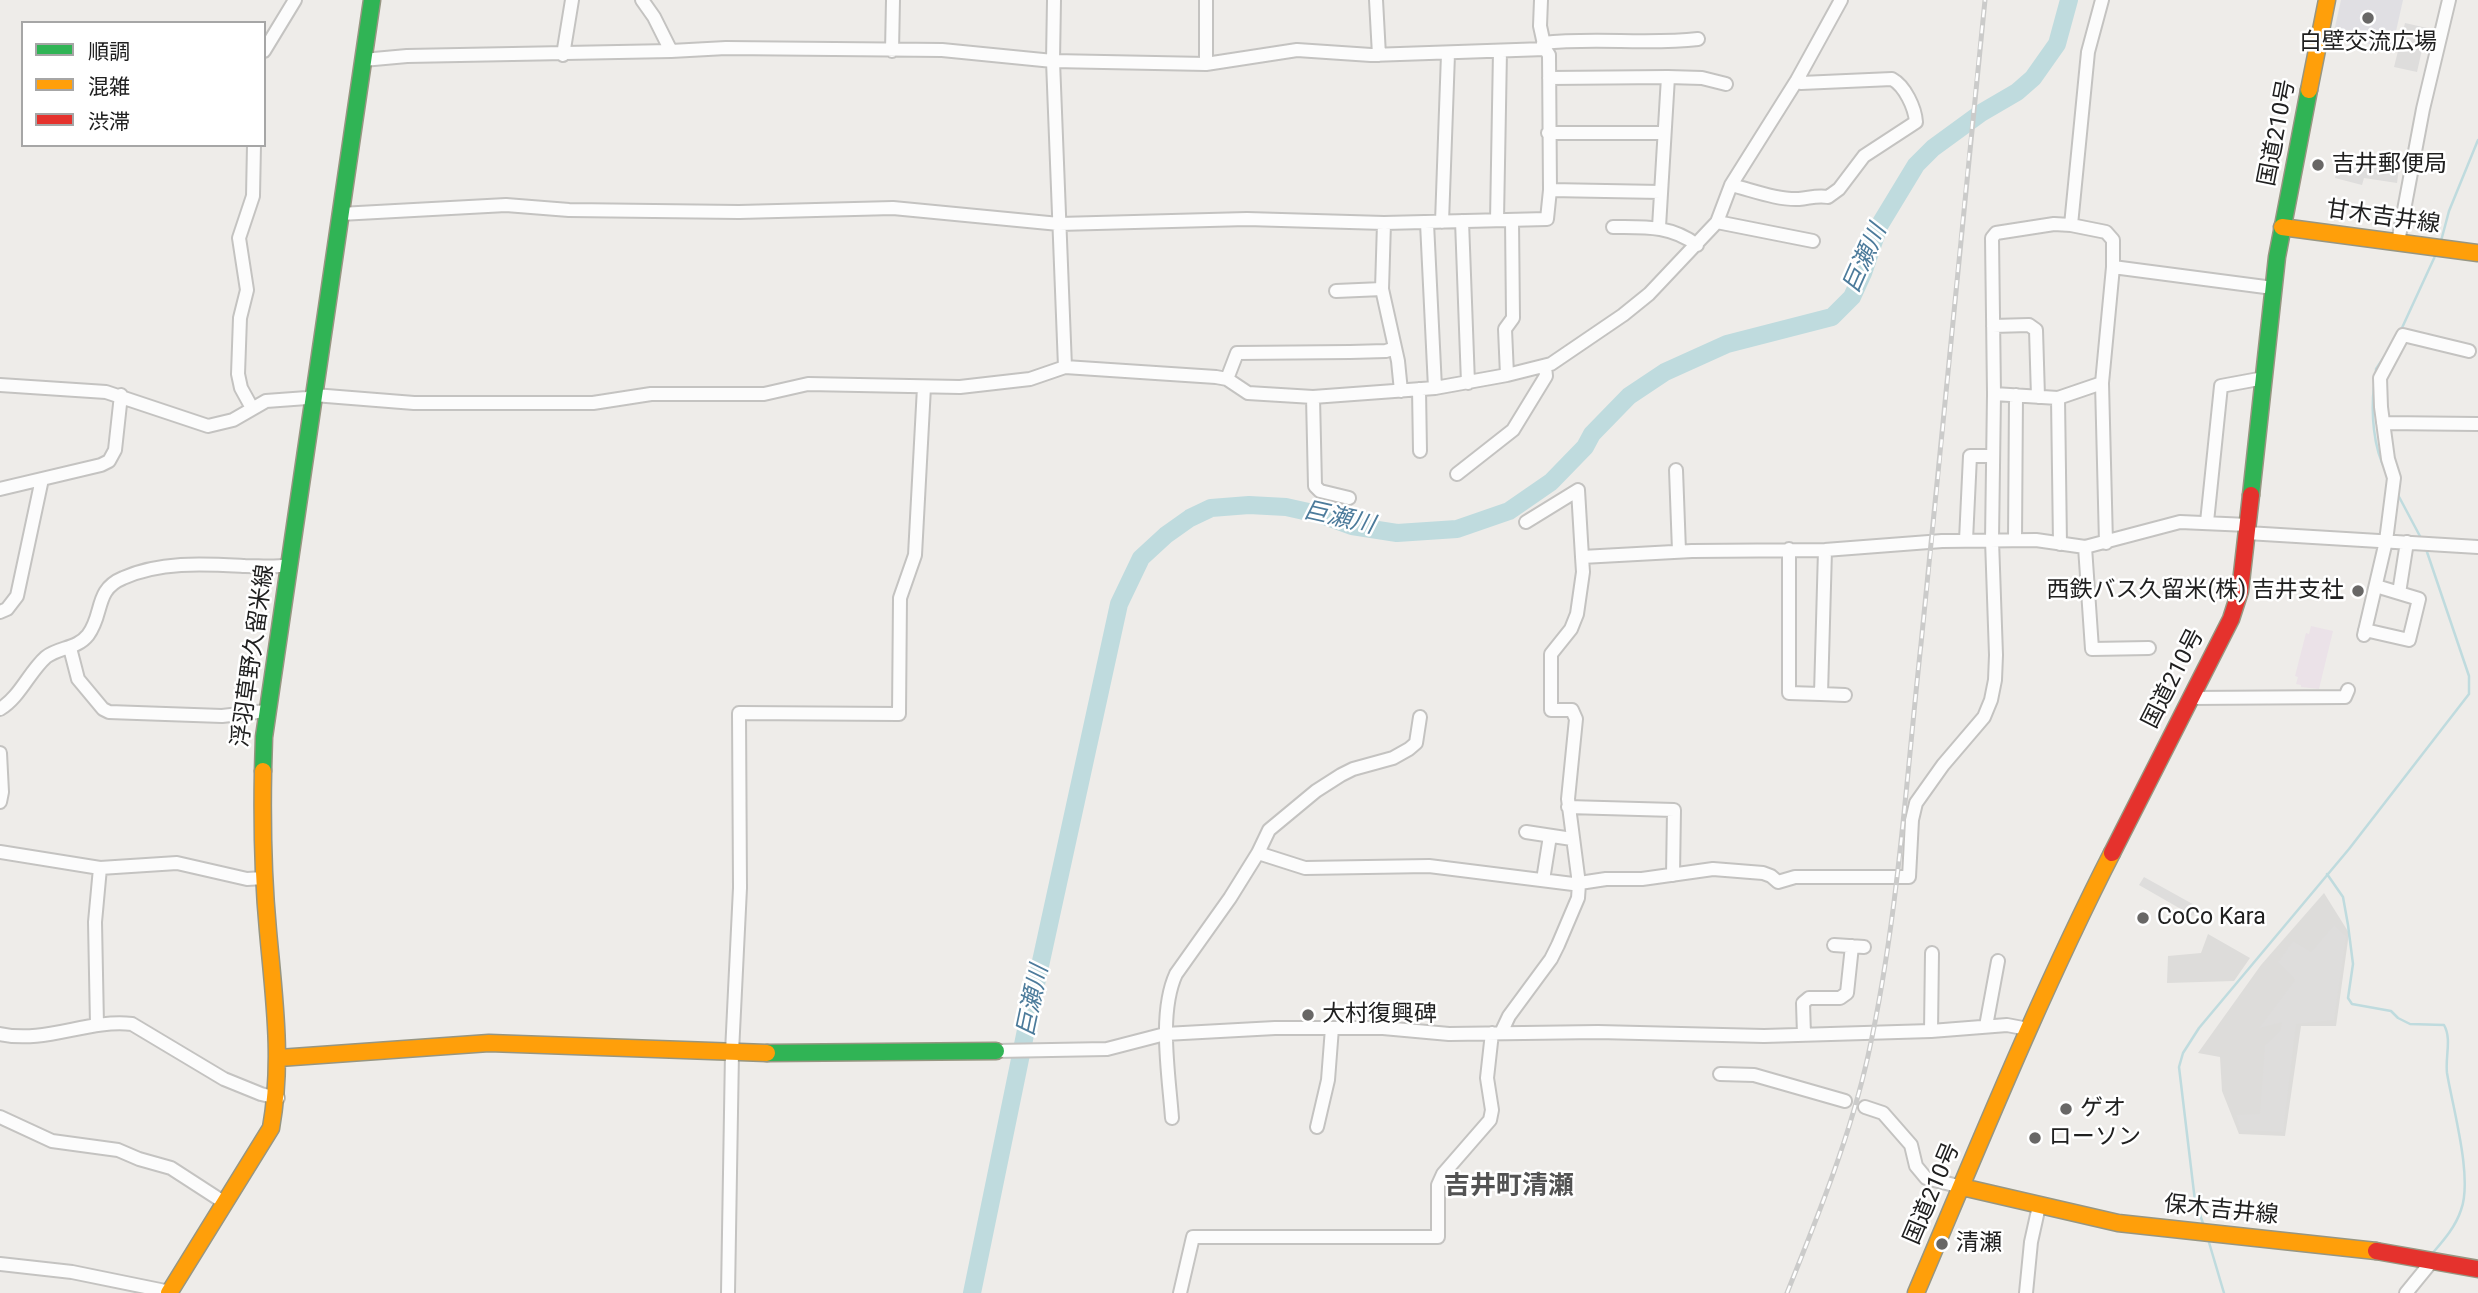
<!DOCTYPE html>
<meta charset="utf-8">
<style>
body{margin:0}
#map{position:relative;width:2478px;height:1293px;overflow:hidden;background:#eeece9;font-family:Roboto,"Noto Sans JP",sans-serif}
canvas{display:block}
.legend{position:absolute;left:21px;top:21px;width:245px;height:126px;box-sizing:border-box;background:#fff;border:2px solid #a6a6a6;margin:0;padding:9px 12px;list-style:none;font-size:21px;color:#202020}
.legend li{display:flex;align-items:center;gap:14px;height:35px}
.legend b{width:35px;border:2px solid #a6a6a6}
</style>
<div id="map">
<canvas width="2478" height="1293"></canvas>
<ul class="legend">
<li><b style="height:9px;background:#30b455"></b>順調</li>
<li><b style="height:9px;background:#ff9f0a"></b>混雑</li>
<li><b style="height:9px;background:#e5322d"></b>渋滞</li>
</ul>
</div>
<script>
const ctx = document.querySelector('canvas').getContext('2d');
ctx.lineJoin = 'round';
function fillPath(path, color) {
  ctx.fillStyle = color;
  ctx.fill(path, 'evenodd');
}
function trace(path, color, width, dash) {
  ctx.strokeStyle = color;
  ctx.lineWidth = width;
  ctx.lineCap = dash ? 'butt' : 'round';
  ctx.setLineDash(dash || []);
  ctx.stroke(path);
}
function label(font, color, halo, rows, align = 'center') {
  ctx.font = font + ' Roboto,"Noto Sans JP",sans-serif';
  ctx.lineWidth = 5;
  ctx.setLineDash([]);
  ctx.textBaseline = 'middle';
  ctx.strokeStyle = halo;
  ctx.fillStyle = color;
  for (const [text, x, y, turn = 0] of rows) {
    ctx.save();
    ctx.translate(x, y);
    ctx.rotate((+turn || 0) * Math.PI / 180);
    ctx.textAlign = isNaN(turn) ? turn : align;
    if (halo) ctx.strokeText(text, 0, 0);
    ctx.fillText(text, 0, 0);
    ctx.restore();
  }
}
const residential = new Path2D(`
 M2324,893l25,40 -13,93h-35l-16,110 -46,-2 -17,-43 -2,-34 -22,-4 63,-88z
 M2208,934l42,24 -16,23 -67,2 1,-27 33,-3z`);
const industrial = new Path2D(`
 M2311,626l22,5 -14,58 -18,-2v-2l-5,-1 2,-7 -3,-1 11,-43 3,1z`);
const parking = new Path2D(`
 M2405,23l22,5 -10,44 -23,-5z
 M2339,154l60,14 -2,15 -33,-5 -2,7 -27,-7z
 M2144,877l54,30 -5,9 -54,-31z
 M2334,925l12,11 -12,84 -38,4 -13,108 -43,-2 -4,-15 24,-1 5,-69 15,-14 2,-9 -23,6 36,-48 -17,-18 15,-21 18,11z`);
const plaza = new Path2D(`
 M2341,0h62l-11,49 -59,-13z`);
const stream = new Path2D(`
 M2441,241l8,-30 29,-71
 M2401,330l35,-76
 M2376,376v-7l12,-18
 M2374,386c-3,26 -1,62 12,85
 M2397,493l25,47
 M2327,874l16,23 5,28 5,39 -5,34 4,6 39,7 7,7 12,6 34,1c8,14 1,32 3,48 6,36 26,105 14,137 -6,18 -18,31 -30,45
 M2204,1226l-9,-25 -16,-134 4,-14 16,-25 150,-179 120,-155v-18l-43,-127
 M2208,1239l16,54`);
const river = new Path2D(`
 M972,1293l54,-263 93,-426 22,-46 25,-23 24,-17 21,-10 38,-3 37,2 36,8 30,11 45,7 60,-4 52,-18 42,-29 34,-35 7,-13 37,-38 36,-24 62,-28 105,-27 20,-20 11,-24 16,-47 37,-61 17,-17 48,-35 36,-21 16,-14 24,-34 12,-44`);
const street = new Path2D(`
 M642,0l12,17 17,34 55,-3 216,2 111,11 153,3 91,-14 74,5 174,-6 -5,-23 1,-26
 M1054,0l-1,61 12,306
 M1376,0l3,55
 M1543,43c52,-6 103,2 155,-4
 M264,51l31,-51
 M892,51l1,-51
 M563,55l9,-55
 M363,60l44,-4 264,-5
 M1206,64v-64
 M1549,78l119,-1
 M1548,133h116
 M1731,185c21,5 46,15 68,14 11,-1 18,-4 29,-2l11,-8 25,-33 52,-34c-1,-14 -11,-36 -24,-43l-91,4 -4,-3
 M1550,190l111,2
 M340,214l166,-9 63,5 170,2 154,-4 166,16 188,-5 137,4 163,-4 3,-29 -1,-135 -4,-6
 M1497,220l3,-169
 M1462,221l6,162
 M1442,222l6,-168
 M1717,222l96,19
 M1384,223l-2,66 16,72 3,30
 M1427,223l8,165
 M2071,225l17,-173 14,-52
 M1613,227c31,0 58,-2 84,18
 M1659,227l9,-150 34,1 24,6
 M2398,242l25,-133 26,-109
 M2113,267l160,21
 M1336,291l46,-2
 M1993,326l36,-1 7,5 2,67
 M1507,375l-2,-46 8,-11 -1,-98
 M1227,379l10,-26 113,-1 36,-1 9,-3
 M0,385l106,7 102,34 25,-6 33,-19 41,-3 7,-3 100,8h179l58,-9h113l44,-10 152,3 70,-8 35,-12 151,10 11,2 21,14 65,4 122,-9 72,-13 44,-11 72,-49 26,-21 68,-72 14,-37 66,-105 44,-80
 M1419,389l1,62
 M1994,394l64,4 2,146
 M1313,397l2,89 5,5 29,7
 M2058,398l44,-15
 M252,408l-11,-20 -3,-14 2,-56 7,-28 -8,-52 14,-42 1,-51
 M2383,423l94,1
 M1676,470l3,81
 M1457,474l56,-44 33,-54 -1,-10
 M0,489l101,-24 8,-4 6,-11 6,-55
 M1526,522l52,-32 4,67
 M2207,522l14,-136 43,-8
 M2247,533l231,14
 M1966,540l4,-84h23
 M2015,540l1,-145
 M2085,547l7,102 57,-1
 M1789,549v144l32,1
 M1825,550l-4,144 24,1
 M2399,593l8,-51
 M0,612l7,-3 10,-13 25,-117
 M2365,630l44,10 10,-41 -43,-13
 M2364,635l22,-94 8,-63 -6,-19 -7,-52 -1,-29 23,-43 66,16
 M70,648l8,31 25,30 6,3 113,4 44,-5
 M2190,698l155,-1 3,-7
 M0,709c20,-12 29,-37 46,-52 13,-10 31,-8 42,-22 16,-21 6,-45 35,-57 38,-17 82,-14 122,-12 15,0 29,2 43,-1
 M0,753l2,39 -2,10
 M1568,807l106,3 -1,65
 M1526,832l46,7
 M0,852l100,16 77,-5 70,16 17,-1
 M1258,853l47,15 124,-2 144,18 33,-5h36l71,-10 50,4 8,3 7,6 17,-5h114l3,-57 4,-17 27,-38 41,-48 7,-17 4,-20 1,-25 -4,-115 2,-146 -2,-156 4,-5 58,-9 17,1 35,7 7,8v27l-11,116 4,160
 M1543,880l7,-44
 M1834,945l30,2
 M97,1025l-2,-103 5,-54
 M1986,1026l12,-65
 M1931,1031l1,-78
 M1501,1033l8,-17 42,-57 7,-14 20,-47 1,-14 -11,-85 8,-80 -4,-9h-21v-56l20,-25 6,-15 6,-42 -1,-15 110,-6 133,-1 117,-9 94,-1 49,7 95,-25 68,3
 M0,1034c46,10 87,-15 132,-10l92,55 37,15 17,4
 M1804,1035l-1,-32 6,-5h31l7,-5 5,-47
 M996,1051l111,-2 58,-15 110,-6h108l66,6 149,-2 166,4 167,-5 76,-6 21,4
 M1720,1074l34,1 91,26
 M1865,1107l18,6 28,32 5,21 10,12 36,9
 M0,1117l52,24 66,9 21,9 32,9 54,35
 M1172,1118c-3,-42 -14,-105 4,-144l54,-76 28,-45 11,-23 47,-39 25,-16 12,-6 40,-11 16,-9 7,-6 4,-26
 M1317,1127l11,-47 4,-52
 M0,1264l72,8 98,20
 M728,1293l4,-241 8,-164 -1,-175 160,1 1,-116 15,-43 9,-168
 M1180,1293l13,-56h245v-52l5,-11 47,-54 2,-10 -5,-32 5,-45
 M2026,1293l5,-51 8,-36
 M2406,1293l27,-33`);
const fast = new Path2D(`
 M2251,495l26,-238 32,-167
 M263,771l1,-34 108,-737
 M767,1053l229,-2`);
const slow = new Path2D(`
 M2309,90l18,-90
 M2282,227l196,26
 M279,1058l210,-15 278,10
 M1962,1187l156,36 258,28
 M169,1293l102,-165c12,-67 3,-130 -3,-197 -5,-53 -6,-107 -5,-160
 M1916,1293c63,-148 123,-297 196,-440`);
const jam = new Path2D(`
 M2112,853l119,-234 9,-28 11,-96
 M2376,1251l102,18`);
const rail = new Path2D(`
 M1787,1293c31,-77 63,-156 81,-237 30,-136 38,-275 53,-412 23,-215 41,-430 64,-644`);
const markers = [
 [2368,18,7,"#686766"],
 [2318,165,7,"#686766"],
 [2358,591,7,"#686766"],
 [2143,918,7,"#686766"],
 [1308,1015,7,"#686766"],
 [2066,1109,7,"#686766"],
 [2035,1138,7,"#686766"],
 [1942,1244,7,"#686766"]
];
const poiNames = [
 ["白壁交流広場",2368,43,"center"],
 ["吉井郵便局",2332,165],
 ["西鉄バス久留米(株) 吉井支社",2344,591,"right"],
 ["CoCo Kara",2157,918],
 ["大村復興碑",1322,1015],
 ["ゲオ",2080,1109],
 ["ローソン",2049,1138],
 ["清瀬",1956,1244]
];
const streetNames = [
 ["国道210号",2278,133,-79],
 ["甘木吉井線",2383,218,8],
 ["浮羽草野久留米線",254,656,-82],
 ["国道210号",2174,679,-63],
 ["国道210号",1933,1194,-67],
 ["保木吉井線",2221,1211,6]
];
const waterNames = [
 ["巨瀬川",1866,259,-66],
 ["巨瀬川",1339,519,13],
 ["巨瀬川",1034,1001,-78]
];
const quarterNames = [
 ["吉井町清瀬",1509,1187]
];
fillPath(residential, '#dddcda');
fillPath(industrial, '#ebe2e8');
fillPath(parking, '#dedddc');
fillPath(plaza, '#e0dfe3');
trace(stream, '#bfdbde', 2.5);
trace(river, '#bfdbde', 18);
trace(street, '#c4c3c1', 16);
trace(fast, '#979682', 19);
trace(slow, '#979682', 19);
trace(jam, '#979682', 19);
trace(street, '#fcfcfc', 12);
trace(fast, '#30b455', 16);
trace(slow, '#ff9f0a', 16);
trace(jam, '#e5322d', 16);
trace(rail, '#cbcbca', 5);
trace(rail, '#fff', 2.5, [8]);
for (const [x, y, r, color] of markers) {
  const dot = new Path2D();
  dot.arc(x, y, r, 0, 2 * Math.PI);
  ctx.fillStyle = color;
  ctx.fill(dot);
  trace(dot, '#fff', 2.5);
}
label('23px', '#202020', '#fff', poiNames, 'left');
label('23px', '#202020', '#fff', streetNames);
label('italic 24px', '#4c7b9b', '#fff', waterNames);
label('bold 26px', '#535353', '#fff', quarterNames);
</script>
